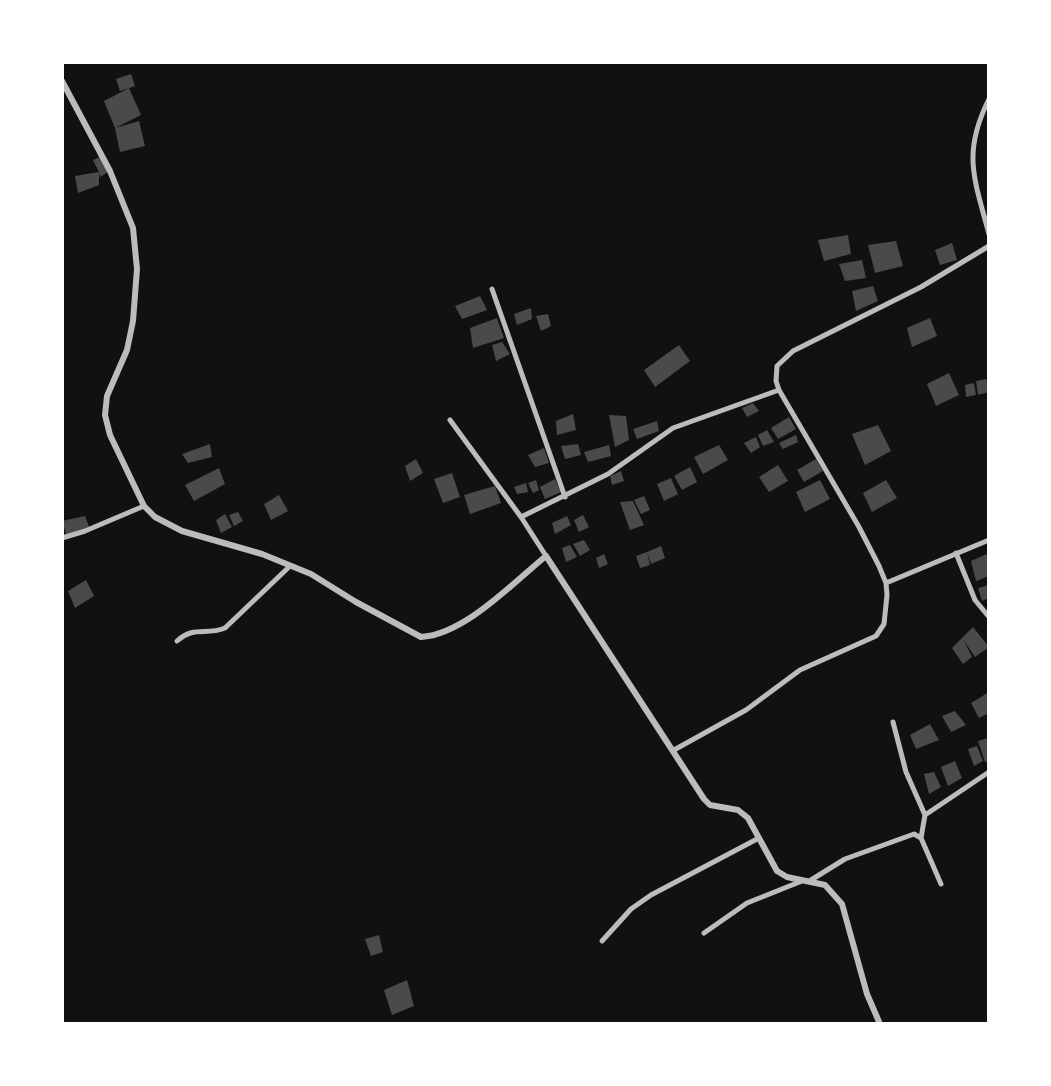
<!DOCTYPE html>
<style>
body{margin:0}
#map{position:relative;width:1051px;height:1086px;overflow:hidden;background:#111;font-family:"Noto Serif",serif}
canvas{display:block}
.frame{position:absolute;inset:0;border:64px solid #fff;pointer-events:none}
</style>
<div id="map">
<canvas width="1051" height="1086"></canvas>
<div class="frame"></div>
</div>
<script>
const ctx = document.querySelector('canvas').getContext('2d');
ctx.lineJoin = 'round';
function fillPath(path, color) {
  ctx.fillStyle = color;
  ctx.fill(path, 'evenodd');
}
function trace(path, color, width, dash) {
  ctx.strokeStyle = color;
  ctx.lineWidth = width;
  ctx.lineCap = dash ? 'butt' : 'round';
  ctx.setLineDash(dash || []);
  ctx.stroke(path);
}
const building = new Path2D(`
 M131,74l4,12 -6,2 12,27 -26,13 -11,-27 25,-13 -9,3 -4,-12z
 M139,121l6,25 -25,6 -5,-24z
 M102,156l8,15 -10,6 -1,-5v13l-21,8 -3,-17 24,-4 -6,-12z
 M848,235l3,19 -27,7 -6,-21z
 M896,241l7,25 -28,7 -7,-28z
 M952,243l5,17 -17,5 -5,-15z
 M862,260l4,18 -21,3 -6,-17z
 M873,286l5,15 -22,10 -4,-20z
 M480,296l7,14 -25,9 -7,-13z
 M531,308l1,11 -15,6 -3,-11z
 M548,314l3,12 -10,5 -5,-15z
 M497,318l7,20 -31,10 -3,-20z
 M930,318l7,18 -25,11 -5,-19z
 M502,342l8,12 -14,7 -4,-16z
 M679,345l11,16 -35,26 -11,-17z
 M949,373l10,22 -23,11 -9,-22z
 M986,379l3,13 -11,3 -2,-14z
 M974,383l2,12 -10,2 -1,-12z
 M753,403l6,8 -12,6 -5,-9z
 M573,414l3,16 -19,5 -1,-14z
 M609,415l17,1 3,24 -14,7z
 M789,417l7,12 -18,10 -7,-11z
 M657,421l2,10 -22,8 -4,-10z
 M878,425l13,26 -26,14 -13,-31z
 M767,430l7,12 -11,4 -5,-11z
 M796,435l2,7 -15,7 -4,-6z
 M756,437l4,10 -9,6 -7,-10z
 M210,444l2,13 -24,6 -6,-9z
 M578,444l3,11 -16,4 -4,-13z
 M609,445l2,11 -23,6 -4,-10z
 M719,445l9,15 -25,14 -9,-17z
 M544,448l5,15 -14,4 -7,-12z
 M416,459l7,14 -13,8 -5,-15z
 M816,459l7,12 -19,11 -7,-12z
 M778,465l10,16 -19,11 -10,-15z
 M690,467l7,15 -15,8 -8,-14z
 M219,468l6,16 -31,17 -9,-16z
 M621,471l3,10 -12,4 -2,-9z
 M452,473l8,24 -17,6 -9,-24z
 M671,478l7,16 -14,7 -7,-17z
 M555,479l6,13 -16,7 -5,-12z
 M536,480l3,10 -6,3 -5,-10z
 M820,480l10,19 -25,13 -9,-20z
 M886,480l11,18 -25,14 -9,-19z
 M526,483l2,9 -11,2 -3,-7z
 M495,486l6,17 -31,11 -6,-19z
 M279,495l9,16 -17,9 -7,-16z
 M644,496l6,14 -9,4 -7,-14z
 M633,501l11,24 -14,5 -10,-28z
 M238,512l5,9 -9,5 -5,-11z
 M225,514l7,13 -11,6 -5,-13z
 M583,515l6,12 -10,5 -5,-12z
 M85,516l4,11 -23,7 -4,-13z
 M567,516l4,9 -16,9 -3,-11z
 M584,540l6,10 -10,6 -7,-12z
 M570,545l7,12 -11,5 -4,-14z
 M661,546l4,12 -14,6 -4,-12z
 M647,552l3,13 -10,3 -4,-12z
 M989,553v23l-13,5 -5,-20z
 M604,554l4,10 -9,4 -3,-10z
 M86,580l8,16 -19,12 -7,-17z
 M989,585v13l-7,3 -4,-13z
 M973,627l16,20 -14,10 -12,-18 9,18 -9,7 -11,-16z
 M989,692v21l-10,5 -8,-15z
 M955,711l11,14 -15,7 -9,-16z
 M930,724l9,16 -23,9 -6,-14z
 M988,738l1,23 -4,1 -7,-21z
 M977,746l6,15 -9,5 -6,-17z
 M955,761l7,17 -14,8 -7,-19z
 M934,772l7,15 -12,7 -5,-20z
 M379,935l4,17 -12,4 -6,-17z
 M407,980l7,26 -22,9 -8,-25z`);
const minor = new Path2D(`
 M989,99c-27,54 -15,79 0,135
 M492,289l73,208
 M450,420l71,97
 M62,538l23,-7 59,-25
 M956,553l19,47 14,17
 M546,556l-25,-39 87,-43 65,-46 106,-38
 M886,583l103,-43
 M177,641c18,-16 28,-5 48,-13l65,-62
 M893,722l13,50 19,43 -4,23
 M674,750l72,-40 54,-40 76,-34 8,-12 3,-29 -1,-12 -7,-17 -20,-39 -80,-137 -3,-9 1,-15 16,-15 128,-64 68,-41
 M925,815l64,-43
 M811,880l34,-21 69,-25 7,4 20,46
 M704,933l43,-30 55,-22
 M602,941l29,-32 20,-14 108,-57`);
const tertiary = new Path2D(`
 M62,81l48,90 23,57 4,41 -4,52 -6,29 -20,46 -2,19 5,20 34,71 11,11 27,14 80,23 49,20 45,28 65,35c43,-2 93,-55 125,-81l158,243 6,6 28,5 10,8 29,53 10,6 38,8 17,19 25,90 13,30`);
fillPath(building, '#4a4a4a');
trace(minor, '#bcbcbc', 5);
trace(tertiary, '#bcbcbc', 6);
</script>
